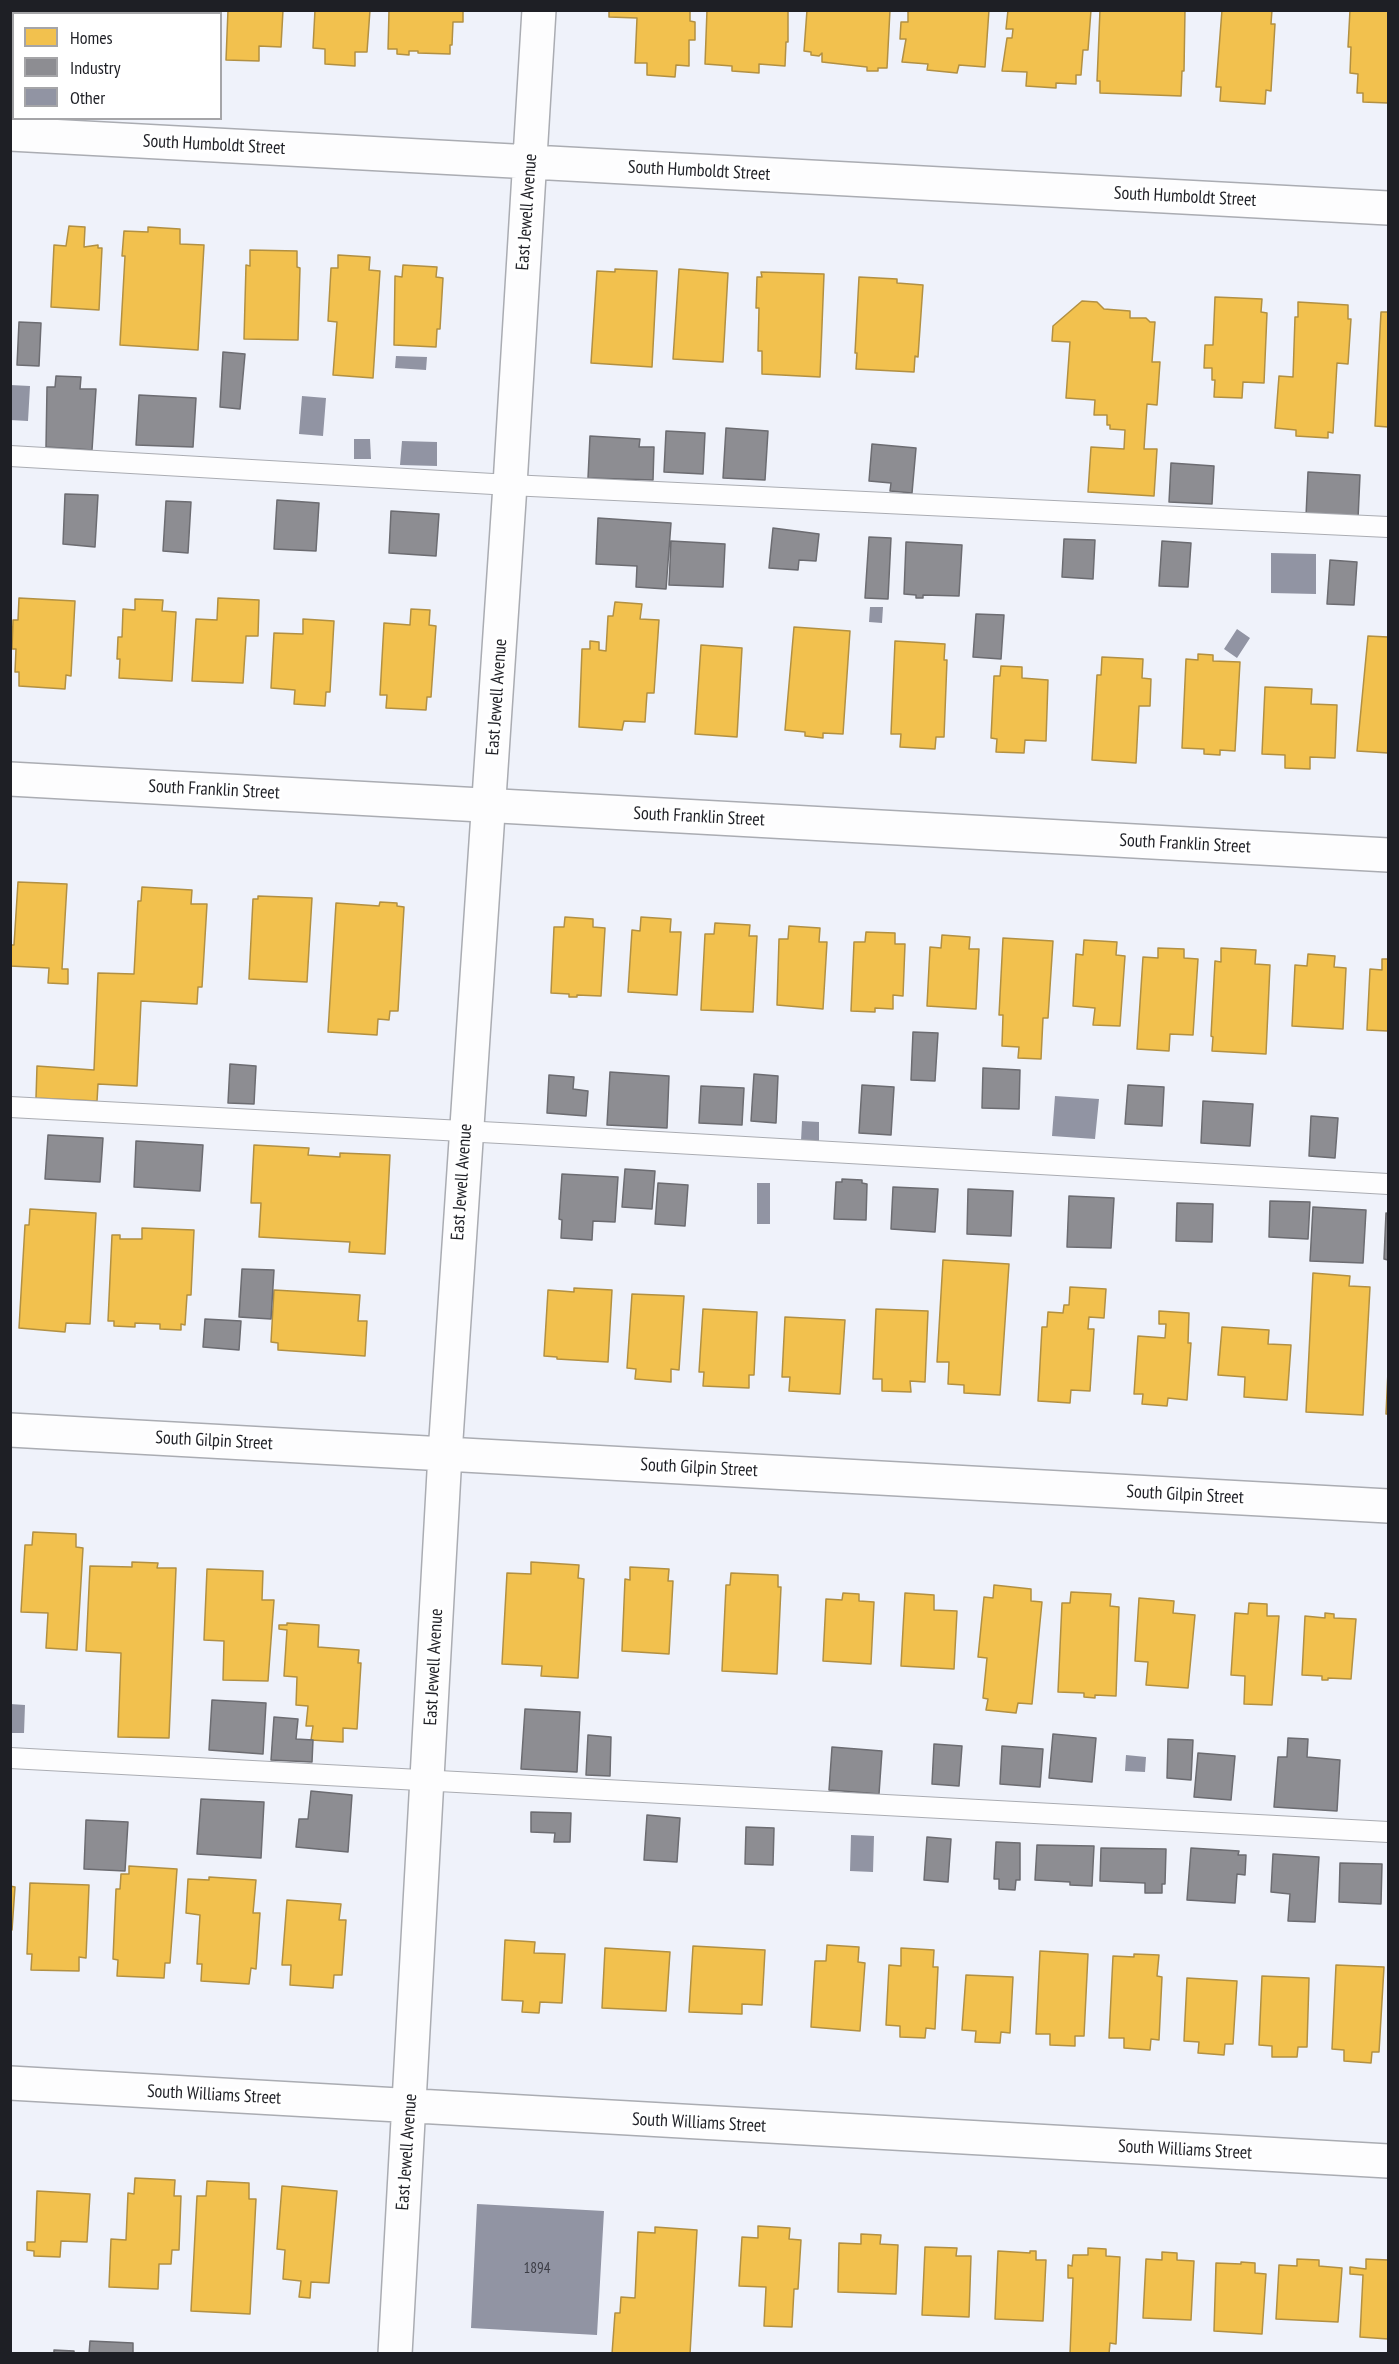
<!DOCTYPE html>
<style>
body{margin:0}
#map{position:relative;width:1399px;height:2364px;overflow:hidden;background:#eff2fa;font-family:"PT Sans Narrow",sans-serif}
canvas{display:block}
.frame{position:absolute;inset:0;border:12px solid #1e1f25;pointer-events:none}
.legend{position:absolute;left:12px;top:12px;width:210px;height:108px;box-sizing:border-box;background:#fff;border:2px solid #a5a5a8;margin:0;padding:8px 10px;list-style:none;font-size:18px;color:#1e1f25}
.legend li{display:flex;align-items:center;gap:12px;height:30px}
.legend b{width:30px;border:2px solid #a5a5a8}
</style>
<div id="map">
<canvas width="1399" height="2364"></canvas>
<div class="frame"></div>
<ul class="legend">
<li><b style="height:16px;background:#f2c14e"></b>Homes</li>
<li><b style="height:16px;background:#8d8d92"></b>Industry</li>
<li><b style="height:16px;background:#9194a3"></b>Other</li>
</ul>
</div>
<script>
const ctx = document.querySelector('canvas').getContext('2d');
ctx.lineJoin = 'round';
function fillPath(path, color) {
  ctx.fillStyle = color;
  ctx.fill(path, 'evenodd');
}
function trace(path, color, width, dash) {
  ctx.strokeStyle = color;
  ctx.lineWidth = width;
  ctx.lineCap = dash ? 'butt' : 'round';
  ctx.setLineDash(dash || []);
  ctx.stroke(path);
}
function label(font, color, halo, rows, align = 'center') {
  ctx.font = font + ' "PT Sans Narrow",sans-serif';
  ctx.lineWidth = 6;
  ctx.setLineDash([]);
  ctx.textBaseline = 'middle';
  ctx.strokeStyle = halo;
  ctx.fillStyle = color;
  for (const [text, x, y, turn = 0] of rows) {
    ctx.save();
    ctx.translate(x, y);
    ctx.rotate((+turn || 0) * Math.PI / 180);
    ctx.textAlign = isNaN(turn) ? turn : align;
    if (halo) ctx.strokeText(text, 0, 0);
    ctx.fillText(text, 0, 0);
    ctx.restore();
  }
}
const homes = new Path2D(`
 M10,10h41v4h-37v26h-4z
 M72,10h50v4h-52z
 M154,10h56v4h-56z
 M228,10h55l-2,37 -22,-1v15l-33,-1z
 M315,10h55l-3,42h-12v14l-30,-2v-15l-12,-1z
 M389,10h74v12h-10l-1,23h-2v9l-32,-1v-2h-9v4l-12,-1v-5h-9z
 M609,10h81v11l5,1v18h-6v26l-13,-1 -1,12 -28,-2v-12h-12l2,-45 -28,-1z
 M707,10h81v32h-2l-1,24 -26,-2v9l-27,-2v-5l-27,-2z
 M807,10h83l-3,58h-9v3h-11v-4l-45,-5v-9l-3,3 -8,-1v-3l-7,-1z
 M906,10h83l-4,57 -26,-2 -2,8 -30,-3 1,-6 -26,-2 4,-23h-6l1,-17h7v-10z
 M1008,10h83l-3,40h-5l-2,25h-5v9l-20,-1v5l-30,-2 1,-14 -25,-1 5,-33h5l1,-9h-7z
 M1100,10h85l-1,61h-2l-1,25 -81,-3v-12h-3z
 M1222,10h50l-1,14h4l-4,67 -5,-1 -1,14 -45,-3 1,-14h-5z
 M1350,10h38v93l-25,-1v-9h-6l1,-19 -8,-1 1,-26h-3z
 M69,226l16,1 -1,20 14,-2v3h4l-3,62 -48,-3 3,-62 12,1z
 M148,227l32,2v15l24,1 -6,105 -78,-5 5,-89h-3l2,-25 24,1z
 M250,250l47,1v16l3,1 -2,72 -54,-1 2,-74 4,1z
 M338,255l32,2 -1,13 11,1 -7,107 -40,-3 4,-53 -9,-1 3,-53h7z
 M403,265l34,2 -1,10 7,1 -3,51h-3l-1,18 -42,-2 1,-69 7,1z
 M615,269l42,2 -5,96 -61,-4 6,-92 18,1z
 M679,269l49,4 -5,89 -50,-3z
 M761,272l63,2 -4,103 -58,-3v-23h-4l1,-43h-3l1,-31h5z
 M859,277l38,2v4l26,2 -5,72 -3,-1 -1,16 -58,-3 1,-16h-2z
 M1215,297l47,2 -1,13 6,1 -3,70 -21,-1 -1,16 -28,-1 1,-17h-3v-12h-8l1,-23h8z
 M1082,301l15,1 7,7 26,2v7h16l4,4h5l-3,40h8l-3,43 -10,-1 -3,45h13l-3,47 -66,-4 3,-45 33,2 1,-19 -15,-1v-4h-3v-10h-13l1,-15 -29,-2 4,-56 -18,-1 1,-15z
 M1298,302l50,3v14h3l-3,45 -11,-1 -4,70 -5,-1v6l-32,-2v-6l-21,-2 4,-52 14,1 2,-60h3z
 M1381,312h7v115l-13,-1z
 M19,598l56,3 -4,75 -5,-1 -1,14 -46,-3v-14h-4l1,-23h-4l1,-29h5z
 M218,598l41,2 -1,36h-12l-3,47 -51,-2 4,-62 21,1z
 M135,599l28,1 -1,11 14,1 -4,69 -53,-3 1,-19h-3l1,-22h4l1,-28 12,1z
 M615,602l27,2 -2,15 19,1 -5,73h-7l-2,29 -21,-1 -2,9 -43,-3 3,-78h8v-8l9,1v8l7,1 2,-35h5z
 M411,609l19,1 -1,15 7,1 -5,71h-4l-1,13 -40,-2 1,-13h-7l4,-72 26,2z
 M303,619l31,2 -4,71h-4l-1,14 -31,-2 1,-14 -24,-2 3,-55 29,1z
 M794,627l56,4 -7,103 -20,-1v5l-18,-2v-4l-20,-2z
 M1368,636l20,1v116l-31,-2z
 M895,641l50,3 -1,16h3l-3,77h-8l-1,12 -35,-2 1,-13h-10z
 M701,645l41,3 -5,89 -42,-3z
 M1198,654l15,1v6l27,1 -5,89 -15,-1v5l-16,-1v-5l-22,-1 4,-89 12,1z
 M1102,657l41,2 -1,19 9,1 -1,27h-11l-3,57 -44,-3 5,-85h4z
 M1001,666l21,1v11l26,2 -2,61 -21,-1 -1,13 -28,-1 1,-13 -6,-1 3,-62h6z
 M1265,687l47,2 -1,15 26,1 -2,53 -25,-1v12l-25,-1v-13l-23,-1z
 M18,882l49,2 -5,85h6v15l-20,-1 1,-15 -39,-2v-21h4z
 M142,887l50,3 -1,14h16l-5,83h-4l-1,17 -56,-3 -4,85 -39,-2 -1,17 -61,-3 1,-32 57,4 4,-97 36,1 4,-73h3z
 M258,896l54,2 -5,84 -58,-3 4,-80h5z
 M380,902l17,1v3l7,1 -6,104h-8l-1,9 -11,-1 -1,16 -49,-3 8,-129 43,3z
 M565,917l28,2v8l12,1 -4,68 -24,-1v2h-8v-3l-18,-1 3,-66h10z
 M641,917l30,2 -1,13h11l-4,63 -49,-3 4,-62 8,1z
 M715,923l35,2 -1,11h8l-4,76 -52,-2 4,-76h9z
 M789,926l31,2 -1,14h8l-4,67 -46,-4 2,-66h9z
 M866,932l29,1v11h10l-2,52 -10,-1v14l-18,-1v4l-24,-1 3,-69h11z
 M942,935l28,2 -1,12h10l-3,60 -49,-3 3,-59 11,1z
 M1003,938l50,3 -5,77h-5l-2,41 -23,-1 1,-11 -17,-1 1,-31h-4z
 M1084,940l33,2 -1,13 9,1 -5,70 -27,-1 2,-17 -22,-2 3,-52 7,1z
 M1158,948l26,1v9l14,1 -5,76 -23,-1 -1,17 -32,-2 6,-92 15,1z
 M1221,948l35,2 -1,14 15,1 -4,89 -54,-3 1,-14 -2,-1 4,-75 6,1z
 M1308,954l27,2 -1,11 12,1 -3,61 -51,-3 3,-61 12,1z
 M1382,959h6v72l-21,-1 3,-61 12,1z
 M254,1145l55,3 -1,7 32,2v-4l50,2 -5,99 -36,-2 1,-10 -91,-5 2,-34h-10z
 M30,1209l66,4 -6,111 -24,-1 -1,9 -46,-4 6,-103h4z
 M142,1228l52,2 -3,65h-4l-2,30 -4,-1v6l-21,-1v-5l-25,-1v4l-21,-1v-5h-6l4,-86h8v4h22z
 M943,1260l66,4 -9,131 -36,-2v-8l-16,-1 1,-22h-12z
 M1313,1273l37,3 -1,10 21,1 -7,128 -57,-3z
 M1070,1287l36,2 -2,29 -15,-1 -1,12h6l-4,62 -19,-1 -1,13 -32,-2 4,-74h5l1,-15 15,1 1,-8h5z
 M574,1288l38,2 -4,72 -51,-3v-2l-13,-1 4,-66 26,2z
 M274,1290l86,5 -2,26h9l-2,35 -87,-6v-7l-7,-1z
 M632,1294l52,2 -5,74 -8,-1v13l-36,-3 1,-10 -9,-1z
 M703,1309l54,3 -3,63h-5v13l-46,-2 1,-14h-5z
 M876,1309l52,2 -3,71 -15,-1 1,11 -29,-1v-12h-9z
 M1159,1311l30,2 -1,30h3l-4,57 -19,-2 -1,8 -25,-2 1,-10h-9l4,-58 27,2 1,-14h-7z
 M785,1317l60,3 -5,74 -51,-3 1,-14h-8z
 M1222,1327l47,3 -1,14 23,1 -4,55 -43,-3 1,-20 -27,-2z
 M1388,1371v43h-2z
 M33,1532l43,2v13l7,1 -6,102 -31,-2 2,-35 -27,-1 4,-67h7z
 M132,1562l26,1 -1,5h19l-7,170 -51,-1 3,-84 -35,-2 4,-85 42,1z
 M531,1562l48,3 -1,13 6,1 -6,99 -37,-2 1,-10 -40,-2 5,-91 24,1z
 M630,1567l39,2 -1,12h5l-4,73 -47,-3 3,-72 5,1z
 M207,1569l56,2 -1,29h12l-6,81 -45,-1 1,-39 -20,-1z
 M731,1573l47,2v12h3l-4,87 -55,-3 4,-86h4z
 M994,1585l37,4v12l11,1 -10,102 -14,-1 -2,10 -30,-3 2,-11 -5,-1 4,-40 -9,-1 6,-60 9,1z
 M1071,1592l40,2 -1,12 9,1 -3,89 -21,-1v3l-11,-1v-4l-26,-1 4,-89h8z
 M843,1593l16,1v7l15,1 -3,62 -48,-3 3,-62 16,1z
 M905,1593l29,2v15l23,1 -3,58 -53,-3z
 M1139,1598l35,3 -1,12 22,2 -7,73 -42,-3 2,-23 -13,-1z
 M1249,1603l18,1v12h12l-7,89 -28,-1 1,-28 -14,-1 4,-62 13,1z
 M1325,1613l9,1v4l22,1 -5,60 -23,-1v2h-6v-4l-20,-1 3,-59 20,2z
 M287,1623l32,2 -1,22 41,3 -1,13h3l-4,66 -14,-1v14l-32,-2 2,-14h-7l2,-20 -12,-1 1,-28 -13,-1 3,-46 -8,-1v-4h8z
 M129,1866l48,3 -7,94h-5l-1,15 -47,-2 1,-16 -5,-1 3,-70h4l1,-15h8z
 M209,1877l47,3 -3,33h7l-4,56 -5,-1 -2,16 -48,-3 1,-17h-5l3,-49 -14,-2 2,-34 21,1z
 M30,1883l59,2 -3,73 -7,-1v14l-48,-1 1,-16h-5z
 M10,1886l5,1 -3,43h-2z
 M287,1900l54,4 -2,16h7l-4,55h-8l-1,13 -43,-3 1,-20h-9z
 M505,1940l30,2 -1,11 31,1 -3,49 -22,-1 -1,11 -17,-1 1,-11 -21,-1z
 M827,1945l32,2 -1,15 7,1 -5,68 -49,-4 4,-66h11z
 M693,1946l72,4 -3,55 -20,-1v10l-53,-2z
 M605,1948l65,4 -4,59 -64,-3z
 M901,1948l33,2 -1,17h5l-3,62 -9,-1 -1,10 -25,-1v-11l-14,-1 3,-60 12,1z
 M1040,1951l48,3 -4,82h-9v10l-25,-1v-11h-14z
 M1134,1954l25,1 -2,21 5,1 -3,63 -8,-1 -1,11 -26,-2v-10h-15l4,-82 21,1z
 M1336,1965l48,2 -5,85h-7l-1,11 -27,-2v-11l-12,-1z
 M966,1975l47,2 -3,56 -9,-1 -1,11 -25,-1 1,-11 -14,-1z
 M1262,1976l47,2 -2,69h-9l-1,10h-25v-11l-13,-1z
 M1187,1978l50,3 -4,63h-8l-1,11 -26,-2 1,-11 -15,-1z
 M135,2178l40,2 -1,16h7l-2,54h-7l-1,14h-12l-1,25 -49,-2 2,-48 15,1 2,-47 6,1z
 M207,2181l42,2v16h7l-6,115 -59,-3 6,-115h9z
 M282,2186l55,5 -8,92 -18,-1 -1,16 -11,-1 2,-16 -18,-2 2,-29 -8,-1z
 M37,2191l53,3 -3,48 -26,-1 -1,16 -26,-1v-5l-7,-1v-8h8z
 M758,2226l32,2 -1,11 12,1 -3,49h-4l-2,38 -28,-1 2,-39 -27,-1 3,-49 16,1z
 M655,2227l42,3 -7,124h-78l3,-41h5l1,-16 14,1 3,-66 17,1z
 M861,2234l20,1 -1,9 18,1 -2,49 -58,-2 1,-49 22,1z
 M925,2247l32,1 -1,8h15l-2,61 -47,-2z
 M1088,2248l18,1v7l14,1 -4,87 -6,-1 -1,11h-39l3,-76h-5v-13l4,1 1,-11h15z
 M998,2251l32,2v-2h6v9h10l-3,61 -48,-2z
 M1162,2252l15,1v7l17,1 -3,59 -48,-2 3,-59 16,1z
 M1297,2259l22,1v6l23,2 -4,54 -62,-3 3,-54 18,1z
 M1366,2259l22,1v79l-28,-2 3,-62 -13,-1v-7l16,2z
 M1241,2262l14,1v10l11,1 -4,60 -48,-3 2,-68 25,1z`);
const industry = new Path2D(`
 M19,322l22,1 -2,43 -22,-1z
 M223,352l22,2 -5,55 -20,-2z
 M56,376l25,1 -1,12h16l-4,61 -46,-3 1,-60h8z
 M139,395l57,3 -3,49 -57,-2z
 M726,428l42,3 -3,49 -42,-2z
 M666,431l39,2 -2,41 -39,-2z
 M590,436l50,3 -1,8h15l-1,33 -65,-2z
 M872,444l44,4 -4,45 -22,-2 1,-8 -22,-2z
 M1171,463l43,3 -2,38 -43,-2z
 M1308,472l52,3 -2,44 -52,-3z
 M65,494l33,1 -3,52 -32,-3z
 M277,500l42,3 -3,48 -42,-2z
 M166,501l25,1 -3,51 -25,-2z
 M391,511l48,3 -3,42 -47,-3z
 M598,518l73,5 -5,66 -30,-2 1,-21 -41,-2z
 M773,528l46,6 -3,27 -17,-1 -1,10 -29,-2z
 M869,537l22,1 -3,61 -23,-1z
 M1064,539l31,1 -2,39 -31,-2z
 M671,541l54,3 -2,43 -54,-2z
 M1162,541l29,2 -3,44 -29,-1z
 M906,542l56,3 -3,51 -36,-1v3h-7v-3l-12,-1z
 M1330,560l27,2 -3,43 -27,-1z
 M976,614l28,1 -3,44 -28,-2z
 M913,1032l25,1 -3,48 -24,-1z
 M230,1064l26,2 -2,38 -26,-1z
 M983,1068l37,2 -1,39 -37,-1z
 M610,1072l59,4 -2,52 -60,-3z
 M754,1074l24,2 -2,47 -25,-2z
 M549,1075l25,2 -1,12 15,2 -2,25 -39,-3z
 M862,1085l32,2 -3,48 -32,-2z
 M1128,1085l36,2 -2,39 -37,-2z
 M701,1086l43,2 -2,37 -43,-2z
 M1203,1101l50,3 -3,42 -49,-3z
 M1311,1116l27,2 -3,40 -26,-2z
 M48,1135l55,3 -3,44 -55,-3z
 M136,1141l67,4 -3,46 -66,-4z
 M625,1169l30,2 -3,38 -30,-2z
 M562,1174l56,3 -3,45 -22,-1 -1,19 -31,-2 1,-18 -3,-1z
 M842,1179l20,1v3l5,1 -1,36 -32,-1 2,-37h6z
 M658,1183l30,2 -3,41 -30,-2z
 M893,1187l45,2 -3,43 -44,-3z
 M968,1189l45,2 -2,45 -44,-2z
 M1069,1196l45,2 -3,50 -44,-1z
 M1270,1201l40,1 -2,37 -39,-2z
 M1177,1203l36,1 -1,38 -36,-1z
 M1313,1207l53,3 -3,53 -53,-2z
 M1386,1213l2,1v46l-4,-1z
 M242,1269l32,1 -3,49 -32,-2z
 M205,1319l36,2 -2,29 -36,-3z
 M212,1700l54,3 -3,51 -54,-4z
 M525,1709l55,3 -3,60 -56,-3z
 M274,1717l24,2 -2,20 17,1 -1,22 -41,-2z
 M1053,1734l43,4 -4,44 -43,-4z
 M588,1735l23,2 -1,39 -24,-1z
 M1288,1738l20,1 -1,18 33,3 -3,51 -63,-4 4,-50h9z
 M1168,1739l25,1 -2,40 -24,-2z
 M934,1744l28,2 -3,40 -27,-2z
 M1002,1746l41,3 -3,38 -40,-3z
 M832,1747l50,4 -3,43 -50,-4z
 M1198,1753l37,3 -4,44 -37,-3z
 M311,1791l41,4 -4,57 -52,-5 3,-28h9z
 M201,1799l63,3 -3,56 -64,-4z
 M531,1812l40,1 -1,29h-16l1,-9 -24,-1z
 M647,1815l33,3 -3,44 -33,-2z
 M86,1820l42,2 -3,49 -41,-2z
 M746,1827l28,1 -1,37 -28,-1z
 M927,1837l24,2 -3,43 -24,-2z
 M996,1842l24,1v37h-4l-1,10 -16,-1v-10h-5z
 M1037,1845l57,1 -2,40 -22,-1v-3l-35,-2z
 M1101,1848l65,1 -1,35h-3v9h-17v-10l-45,-2z
 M1191,1848l48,3 -1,4h8l-1,20 -8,-1 -2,29 -48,-3z
 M1273,1854l46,3 -4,65 -27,-1 2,-27 -19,-2z
 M1340,1863l42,1 -1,40 -42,-2z
 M90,2341l43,2v11h-44z
 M54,2350l20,1v3h-20z`);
const building = new Path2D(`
 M396,356l31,1 -1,13 -31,-2z
 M10,385l20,1 -2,35 -18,-1z
 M302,396l24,2 -3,38 -24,-2z
 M354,439h16l1,20h-17z
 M402,441l35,1v24l-37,-1z
 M1271,553l45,1v40l-45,-1z
 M870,607h13l-1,16 -13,-1z
 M1237,629l13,9 -13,20 -13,-9z
 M1055,1096l44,3 -4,40 -43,-3z
 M802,1121l17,1v20l-18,-1z
 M757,1183h13v41h-13z
 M10,1704l15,1 -1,28h-14z
 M1126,1755l20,2 -1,15 -20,-1z
 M851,1835l23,1 -1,36 -23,-1z
 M477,2204l127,7 -7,124 -126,-7z`);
const service = new Path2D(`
 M10,456l500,29 878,42
 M10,1107l509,27 869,50
 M10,1758l1378,74`);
const minor = new Path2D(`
 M10,134l1378,74
 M10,1430l1378,76
 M10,2083l1378,78
 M395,2354l50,-900 65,-969 29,-475`);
const tertiary = new Path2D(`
 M10,779l1378,76`);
const numberNames = [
 ["1894",537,2269]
];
const streetNames = [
 ["South Humboldt Street",214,145,3],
 ["South Humboldt Street",699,171,3],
 ["South Humboldt Street",1185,197,3],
 ["East Jewell Avenue",527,212,-86],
 ["East Jewell Avenue",497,697,-86],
 ["South Franklin Street",214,790,3],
 ["South Franklin Street",699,817,3],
 ["South Franklin Street",1185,844,3],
 ["East Jewell Avenue",462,1182,-86],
 ["South Gilpin Street",214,1441,3],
 ["South Gilpin Street",699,1468,3],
 ["South Gilpin Street",1185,1495,3],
 ["East Jewell Avenue",434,1667,-87],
 ["South Williams Street",214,2095,3],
 ["South Williams Street",699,2123,3],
 ["South Williams Street",1185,2150,3],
 ["East Jewell Avenue",407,2152,-86]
];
fillPath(homes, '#f2c14e');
trace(homes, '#b29042', 1.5);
fillPath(industry, '#8d8d92');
trace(industry, '#6c6c71', 1.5);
fillPath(building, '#9194a3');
trace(service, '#aaacb2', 22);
trace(minor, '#aaacb2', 36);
trace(tertiary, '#aaacb2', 36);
trace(service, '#fdfdfe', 20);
trace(minor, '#fdfdfe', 33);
trace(tertiary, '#fdfdfe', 33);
label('15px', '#3b3c44', null, numberNames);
label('18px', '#1e1f25', '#fff', streetNames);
</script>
